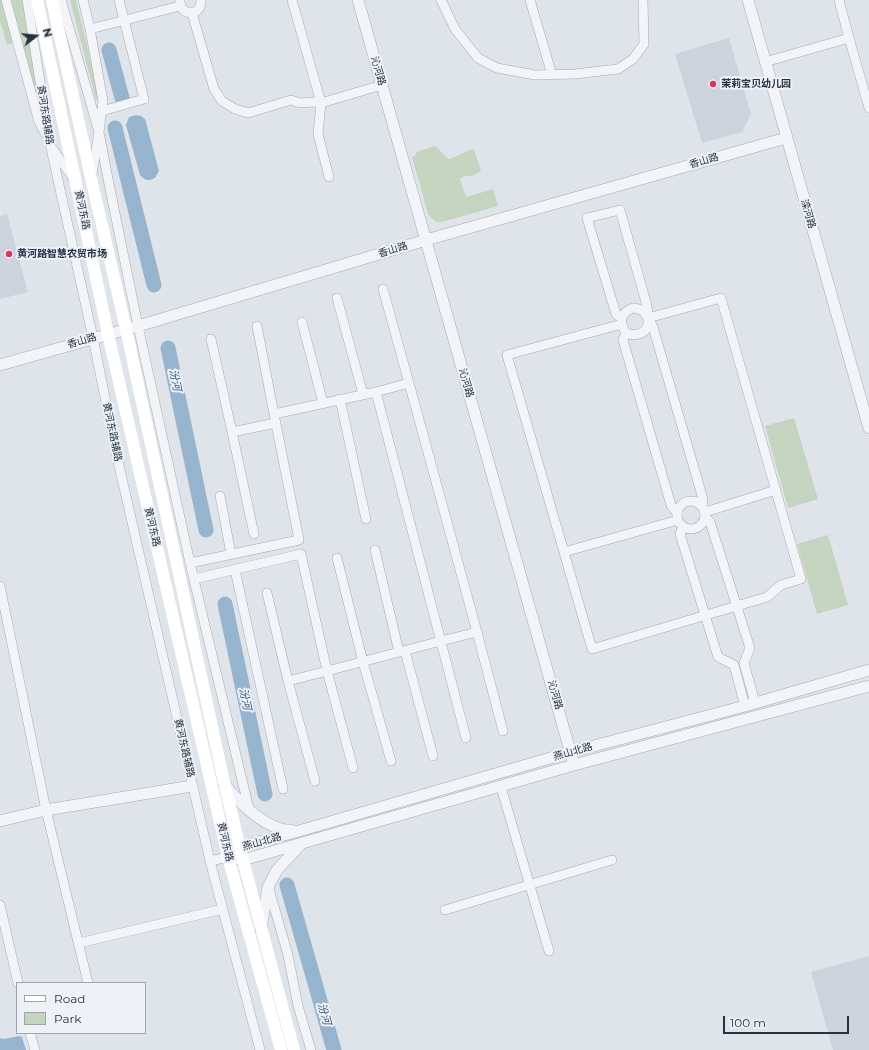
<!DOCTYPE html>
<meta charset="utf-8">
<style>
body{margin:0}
#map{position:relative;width:869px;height:1050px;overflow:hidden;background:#dfe4ea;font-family:Montserrat,sans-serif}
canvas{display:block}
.legend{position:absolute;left:16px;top:982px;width:130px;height:52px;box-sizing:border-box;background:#eef2f7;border:1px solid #9ea5af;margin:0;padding:5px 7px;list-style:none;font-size:12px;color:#263242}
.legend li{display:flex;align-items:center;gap:8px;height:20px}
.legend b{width:20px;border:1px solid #9ea5af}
.north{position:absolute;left:16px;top:16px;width:40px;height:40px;-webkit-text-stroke:3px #eef2f7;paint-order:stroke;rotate:74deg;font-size:11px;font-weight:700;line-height:16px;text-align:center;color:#263242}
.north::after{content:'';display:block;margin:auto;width:14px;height:18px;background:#263242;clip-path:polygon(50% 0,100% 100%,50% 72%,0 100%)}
.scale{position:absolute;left:723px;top:1016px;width:126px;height:18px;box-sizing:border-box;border:2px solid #263242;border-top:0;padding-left:5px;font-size:12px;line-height:14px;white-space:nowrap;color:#263242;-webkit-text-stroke:3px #eef2f7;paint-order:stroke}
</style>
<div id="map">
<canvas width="869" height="1050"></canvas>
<ul class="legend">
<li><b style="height:5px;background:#fff"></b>Road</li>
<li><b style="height:11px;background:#c5d4bf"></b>Park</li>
</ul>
<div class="north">N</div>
<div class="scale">100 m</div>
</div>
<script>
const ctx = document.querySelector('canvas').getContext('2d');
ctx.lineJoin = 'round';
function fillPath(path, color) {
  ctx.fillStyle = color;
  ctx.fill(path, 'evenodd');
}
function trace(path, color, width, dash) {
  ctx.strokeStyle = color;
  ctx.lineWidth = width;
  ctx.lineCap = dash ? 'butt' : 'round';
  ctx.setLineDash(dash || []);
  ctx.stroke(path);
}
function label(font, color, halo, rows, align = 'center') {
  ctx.font = font + ' Montserrat,"Noto Sans SC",sans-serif';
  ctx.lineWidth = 4;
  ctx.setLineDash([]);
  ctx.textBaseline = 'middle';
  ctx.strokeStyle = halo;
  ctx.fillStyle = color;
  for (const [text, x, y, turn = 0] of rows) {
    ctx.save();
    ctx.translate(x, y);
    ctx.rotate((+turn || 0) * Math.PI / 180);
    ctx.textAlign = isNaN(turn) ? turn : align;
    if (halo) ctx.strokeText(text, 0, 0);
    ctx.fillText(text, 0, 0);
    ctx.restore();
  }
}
const built = new Path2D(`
 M729,38l22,76 -9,18 -40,11 -27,-89z
 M7,214l21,78 -28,7v-83z
 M869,956v94h-36l-22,-78z`);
const green = new Path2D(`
 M0,0h3l12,43 -8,2 -7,-24z
 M10,0h15l15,112z
 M70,0h6l11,45 11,53 -2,2z
 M435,146l14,13c9,-3 16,-8 25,-10l7,22c-6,4 -9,6 -16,5l-5,3 6,18 27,-8 5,17 -56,16c-7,0 -10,-3 -14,-8l-16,-57 3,-1 2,-4z
 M794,418l24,81 -30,9 -23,-82z
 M828,535l20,70 -31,9 -20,-70z`);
const water = new Path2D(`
 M136,115l5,1 4,3 14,52 -4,7c-6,3 -10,3 -15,-3l-14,-50 3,-8z
 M19,1036l3,1 4,13h-26v-12l4,1z`);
const river = new Path2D(`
 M109,50l13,48
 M115,128l39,157
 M168,348l38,182
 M225,604l40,190
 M287,885l47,165`);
const minor = new Path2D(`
 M6,0l33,122 6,11
 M27,0l23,144 43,194 24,119 93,404 50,189
 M61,0l38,132 10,52 29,142 52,237 59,246
 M83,0l7,29 13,72 -4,31 -7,42
 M180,0c-1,17 22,17 21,0
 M292,0l29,103 -3,31 11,43
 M441,0l14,29 23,29 19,10 38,7 40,-1 43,-5 15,-10 11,-15 -1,-44
 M530,0l22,75
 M839,0l10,38
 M192,13l22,76 8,12 13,8 13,4 43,-13 9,3 14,-1 7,1 61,-18
 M90,29l90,-23
 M765,62l84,-24 20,70
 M102,111l42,-12 -25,-99
 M52,148l21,30
 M383,289l26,94
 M337,298l26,96
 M633,308c24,2 18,34 -7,25 -7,-11 -6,-20 7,-25z
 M622,319l-6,-5 -29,-96 33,-8 27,96 1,12 5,9 50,172 -1,7
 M302,322l21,81
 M622,324l-115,31 85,294 175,-52 14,-12 20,-6 -80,-281 -73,20
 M257,326l17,88
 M626,333l-3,7 48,165 6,8
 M211,339l21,93
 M376,392l90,346
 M340,399l26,120
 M220,496l11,58
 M677 515a14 14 0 1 1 28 0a14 14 0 1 1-28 0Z
 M705,512l71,-22
 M705,517l5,5 40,126 -6,15 11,40
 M683,527l-3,7 38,123 16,8 11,41
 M254,534l-22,-102 44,-9
 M375,550l24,102
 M564,552l114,-32
 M337,558l26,104 28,99
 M190,563l109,-23 -25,-126 102,-22 33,-9 68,249 -36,9 -114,30 -26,-117 -107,25
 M235,570l48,219
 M0,586l46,224 42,173
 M267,593l21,88
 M477,632l26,99
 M405,651l28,105
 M315,781l-27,-100 39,-10 26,97
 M501,787l48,164
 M210,861l18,-4
 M269,889l19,66 10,51 13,44
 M0,905l18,78
 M445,910l167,-50
 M79,943l144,-34
 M30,1033l5,17`);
const tertiary = new Path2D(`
 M358,0l216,765
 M748,0l121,428
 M0,365l138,-39 288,-86 360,-102
 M224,784c15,18 34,38 57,45 4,1 9,1 13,2
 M0,821l46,-11 146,-24
 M228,857l12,-10 59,-16 272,-79 174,-46 124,-36
 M234,858l9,2 331,-95 295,-79
 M261,929l7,-42 9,-17 24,-26`);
const secondary = new Path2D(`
 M37,0l71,334 120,523 53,193
 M52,0l39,178 35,151 98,453 19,78 51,190`);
const markers = [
 [713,84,4,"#dc3658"],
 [9,254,4,"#dc3658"]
];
const streetNames = [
 ["沁河路",378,71,74],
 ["黄河东路辅路",45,115,81],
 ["香山路",704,161,-16],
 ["黄河东路",82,210,78],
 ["滦河路",808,214,74],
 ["香山路",393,250,-17],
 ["香山路",82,341,-16],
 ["沁河路",466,383,74],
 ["黄河东路辅路",112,432,78],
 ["黄河东路",152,527,77],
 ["沁河路",555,695,74],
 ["黄河东路辅路",184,748,77],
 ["燕山北路",573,752,-16],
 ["黄河东路",225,842,77],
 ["燕山北路",262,842,-16]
];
const poiNames = [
 ["茉莉宝贝幼儿园",721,84],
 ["黄河路智慧农贸市场",17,254]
];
const waterNames = [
 ["汾河",175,380,78],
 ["汾河",245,699,78],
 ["汾河",324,1014,74]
];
fillPath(built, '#ccd3dc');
fillPath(green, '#c5d4bf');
fillPath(water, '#96b4ce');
trace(river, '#96b4ce', 15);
trace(minor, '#a4abb4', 10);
trace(tertiary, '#a4abb4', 12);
trace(minor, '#f2f4f7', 9);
trace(tertiary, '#f2f4f7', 11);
trace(secondary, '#fff', 12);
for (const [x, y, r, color] of markers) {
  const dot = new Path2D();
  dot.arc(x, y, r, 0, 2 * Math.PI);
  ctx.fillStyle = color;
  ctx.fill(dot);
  trace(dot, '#eef2f7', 1.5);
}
label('10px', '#263242', '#eef2f7', streetNames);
label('bold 10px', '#263242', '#eef2f7', poiNames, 'left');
label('italic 11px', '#2c537b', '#eef2f7', waterNames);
</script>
